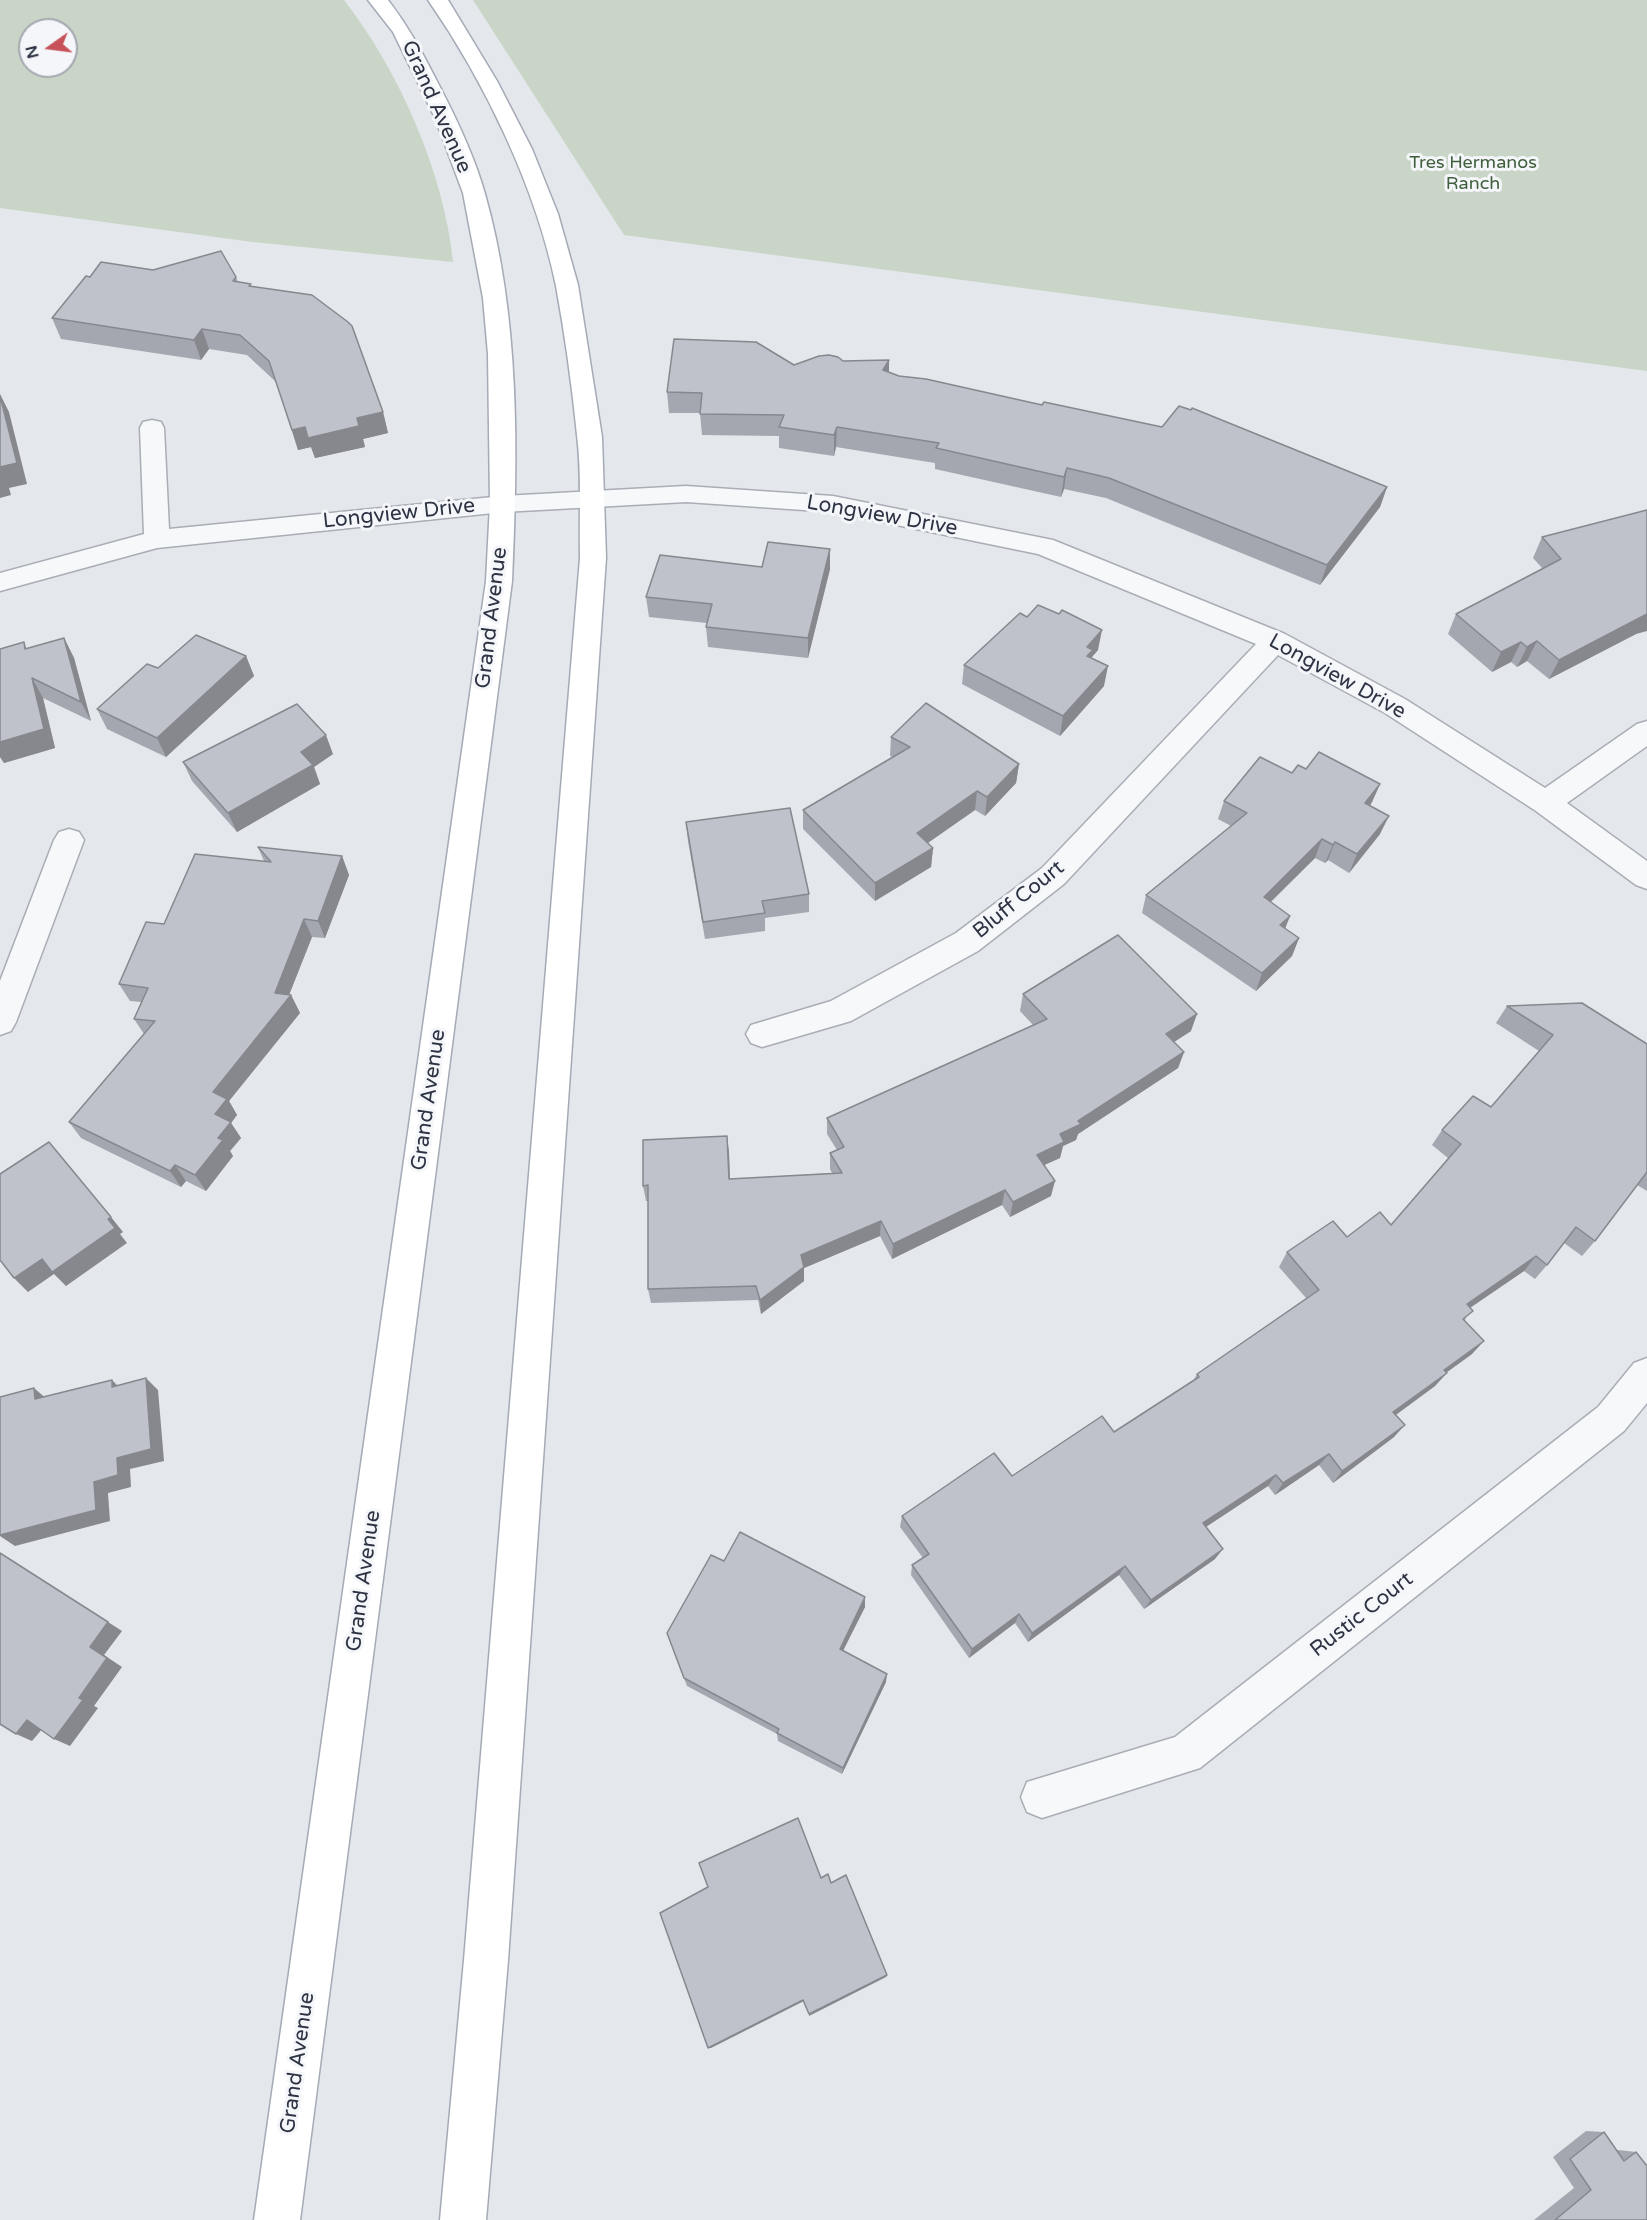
<!DOCTYPE html>
<style>
body{margin:0}
#map{position:relative;width:1647px;height:2220px;overflow:hidden;background:#e4e7eb;font-family:"Varela Round",sans-serif}
canvas{display:block}
.north{position:absolute;left:18px;top:18px;width:60px;height:60px;box-sizing:border-box;background:#f4f6f9;border:2px solid #a4a8b0;border-radius:50%;rotate:256deg;font-size:16px;font-weight:700;line-height:24px;text-align:center;color:#2d3343}
.north::after{content:'';display:block;margin:auto;width:21px;height:27px;background:#c8525c;clip-path:polygon(50% 0,100% 100%,50% 72%,0 100%)}
</style>
<div id="map">
<canvas width="1647" height="2220"></canvas>
<div class="north">N</div>
</div>
<script>
const ctx = document.querySelector('canvas').getContext('2d');
ctx.lineJoin = 'round';
function fillPath(path, color) {
  ctx.fillStyle = color;
  ctx.fill(path, 'evenodd');
}
function trace(path, color, width, dash) {
  ctx.strokeStyle = color;
  ctx.lineWidth = width;
  ctx.lineCap = dash ? 'butt' : 'round';
  ctx.setLineDash(dash || []);
  ctx.stroke(path);
}
function label(font, color, halo, rows, align = 'center') {
  ctx.font = font + ' "Varela Round",sans-serif';
  ctx.lineWidth = 6;
  ctx.setLineDash([]);
  ctx.textBaseline = 'middle';
  ctx.strokeStyle = halo;
  ctx.fillStyle = color;
  for (const [text, x, y, turn = 0] of rows) {
    ctx.save();
    ctx.translate(x, y);
    ctx.rotate((+turn || 0) * Math.PI / 180);
    ctx.textAlign = isNaN(turn) ? turn : align;
    if (halo) ctx.strokeText(text, 0, 0);
    ctx.fillText(text, 0, 0);
    ctx.restore();
  }
}
const green = new Path2D(`
 M0,0h344c55,71 100,172 109,262l-200,-20 -253,-34zM30,30h36v36h-36z
 M473,0h1174v371l-1023,-136z`);
const minor = new Path2D(`
 M152,420l9,2 3,6 5,101 334,-33 183,-10 147,10 220,44 232,94 120,65 140,89 92,-64 10,-3v25l-80,57 80,58v28l-11,-4 -100,-74 -151,-98 -107,-58 -214,229 -86,67 -127,70 -89,26 -11,-4 -5,-9 5,-9 80,-24 125,-68 86,-65 214,-224 -218,-90 -205,-42 -147,-10 -183,10 -346,36 -157,43v-18l144,-39 -4,-106 3,-6z
 M69,829l10,3 5,8 -68,182 -5,9 -11,4v-54l54,-141 5,-8z
 M1647,1358v45l-23,28 -424,337 -158,50 -15,-6 -6,-15 6,-15 148,-45 423,-330 36,-44z`);
const major = new Path2D(`
 M368,0h20c23,30 36,56 53,89 17,33 34,69 44,105 35,123 33,260 27,387l-212,1639h-46l232,-1639 4,-77 -2,-150 -5,-56 -20,-105 -28,-75 -42,-86z
 M428,0h20l49,81 35,68 26,65 20,71 24,152 4,121 -98,1402 -22,260h-46l24,-260 116,-1402c-1,-41 2,-83 -3,-123 -5,-49 -12,-100 -21,-149 -20,-98 -71,-204 -128,-286z`);
const wall = new Path2D(`
 M153,270l83,7 2,5 14,5 131,125 5,21 -25,6 2,8 -50,11 -4,-11 -13,3 -22,-68 -29,-27 -38,-6 -8,11 -140,-21 -9,-21z
 M889,360v12l10,4 488,111 -7,20 -60,78 -214,-87 -42,-9 -3,8 -126,-28v-6l-99,-16 -2,9 -55,-8v-12l-77,-1 -2,-22h-31l-2,-21 127,-27 49,-4z
 M1542,537l94,97 -87,45 -22,-18 -10,6 -6,-5 -19,10 -44,-38 8,-20 87,-45 -10,-11z
 M830,549v20l-22,89 -100,-11 -2,-20 1,-4 -58,-6 -3,-20z
 M64,638l10,20 17,63 -48,-23 12,50 -51,15 -4,-6v-108l24,-7 3,7z
 M1098,650l-7,8 13,28 -44,50 -98,-52 2,-19z
 M246,656l8,20 -88,81 -59,-28 -10,-20 61,-41z
 M891,737l128,27 -3,19 -31,33 -10,-6 -47,33 5,5 -2,19 -56,34 -72,-72v-19l90,-53 -3,-1z
 M333,754l-19,13 6,17 -83,48 -45,-51 -9,-19z
 M1306,769l74,15 -8,18 -2,4 10,28 -31,39 -21,-13 -3,3 -10,-5 -44,44 19,14 -5,12 14,10 -7,18 -36,35 -114,-78 4,-18 85,-69 -13,-7 6,-18 68,-28z
 M686,822l123,72v18l-44,6v13l-60,8 -17,-98z
 M258,847l84,9 7,19 -24,63 -13,-1 -23,58h2l9,18 -71,88 8,14 -6,8 10,15 -11,13 3,5 -27,35 -20,-10 -5,6 -100,-49 -12,-16 75,-88 -10,-15 7,-17 -11,-1 -11,-17 45,-60 100,-63z
 M1023,994l168,37 -17,11 10,10 -6,16 -100,66 -2,6 -13,6 -3,12 -16,7 7,31 -41,21 -8,-12 -110,54 -12,-23 -76,32v13l-43,33 -3,-14 -107,3 -3,-14v-88h-2l-3,-15 86,-34 1,27 102,-6 -2,-4v-16l7,-3 -10,-16v-16l206,-93 -13,-14z
 M1507,1006l140,38v147l-10,-6 -42,56 -13,15 -18,-13 -17,22 -12,14 -11,-8 -54,37 -5,12 7,34 -26,19 -11,13 -39,29 -2,22 -61,46 -14,-18 -44,30 -7,-9 -62,41 9,32 -71,50 -25,-34 -91,67 -13,-19 -46,35 -58,-83 1,-10 11,-7 -23,-31 2,-11 110,-40 102,-44 79,-51 4,-7 109,-76 -27,-31 8,-15 104,-27 57,-67 -16,-13 10,-15 49,-23 48,-56 -43,-28z
 M724,1561l141,36v10l-22,43 43,32 -44,92 -64,-33 -1,-7 -90,-48 -20,-53z
 M1586,2131l18,1 13,19 1,-1 18,2 11,68h-113l40,-32 -21,-31z`);
const shadedWall = new Path2D(`
 M202,329l7,20 -8,11 -7,-20z
 M889,360v21l-6,-11z
 M0,394l9,18 18,72 -18,4 2,7 -11,3z
 M383,412l5,21 -25,6 2,8 -50,11 -4,-11 -13,3 -6,-20 65,-12z
 M837,427l-1,20 -2,9v-21z
 M1067,468l-3,21 -3,8 3,-20z
 M1387,487l-7,20 -60,78 7,-20z
 M830,549v20l-22,89v-20z
 M1647,614v17l-11,3 -87,45 10,-19z
 M1102,630l-4,20 -12,14 1,-17z
 M64,638l10,20 17,63 -10,-19z
 M1537,641l-10,20 -10,6 10,-20z
 M1521,642l-10,20 -19,10 9,-20z
 M246,656l8,20 -88,81 -9,-19z
 M1108,666l-4,20 -44,50 3,-20z
 M32,678l11,20 12,50 -51,15 -4,-6v-15z
 M326,735l7,19 -19,13 6,17 -83,48 -9,-19 73,-61z
 M1019,764l-3,19 -31,33 2,-19z
 M1380,784l-8,18 -15,20 8,-19z
 M977,791l-2,19 -59,41 1,-18z
 M1389,816l-9,18 -31,39 8,-19z
 M1322,839l-7,19 -58,57 7,-18z
 M1335,842l-7,18 -3,3 8,-18z
 M933,848l-2,19 -56,34v-18z
 M342,856l7,19 -24,63 -7,-17z
 M1290,916l-7,18 -3,-9z
 M304,919l8,18 -25,63 4,-5 9,18 -71,88 8,14 -6,8 10,15 -11,13 3,5 -27,35 -11,-16 20,-61 -2,-22 62,-99z
 M1299,938l-7,18 -36,35 6,-18z
 M1197,1014l-6,17 -31,20 6,-17z
 M1184,1052l-6,16 -100,66 -2,6 -13,6 -3,12 -27,12 4,-15 23,-21 18,-13z
 M727,1136l2,16 1,42 -1,-15z
 M175,1165l11,16 -5,6 -11,-16z
 M1055,1181l-4,15 -41,21 3,-15z
 M1005,1190l-3,15 -110,54 1,-15z
 M111,1217l12,15 -3,2 7,9 -61,43 -12,-12 -26,18 -14,-14 28,-19z
 M881,1221l-1,15 -76,32v13l-43,33 -1,-14 41,-45z
 M1536,1256l-12,15 -69,47 12,-14z
 M1484,1341l-12,13 -39,28 11,-12z
 M1447,1373l-12,13 -52,38 10,-12z
 M146,1378l12,12 6,71 -34,8 1,18 -23,6 2,28 -95,25 -15,-10v-1l117,-77z
 M112,1380l13,13 -13,-6z
 M34,1388l15,13 -14,-2z
 M1405,1425l-11,12 -61,46 9,-12z
 M1329,1454l-10,11 -44,30 8,-12z
 M1276,1475l-8,11 -73,48 8,-11z
 M1223,1549l-8,10 -71,50 7,-9z
 M1125,1566l-6,9 -91,67 4,-9z
 M865,1597v10l-25,50v-8z
 M1019,1614l-4,9 -46,35 3,-9z
 M108,1622l14,9 -18,24 18,12 -28,39 4,2 -28,38 -16,-7 25,-41 11,-51z
 M887,1674l-1,8 -44,92 1,-6z
 M27,1720l16,8 -11,13 -16,-7z
 M887,1975l-1,2 -77,39v-2z
 M803,2000l1,1 -93,47h-3z`);
const building = new Path2D(`
 M221,251l15,26 -3,4 18,3 -2,2 63,9 36,27 4,4 31,86 -26,6 2,8 -51,12 -3,-11 -13,3 -23,-69 -29,-26 -38,-6 -8,11 -142,-22 34,-42 4,1 11,-15 52,8z
 M674,339l82,3 38,23 25,-9 10,-1 9,2 5,4 46,-1 -6,10 16,6 27,3 116,26 2,-3 118,25 17,-21 12,4 1,-2 195,79 -60,78 -218,-87 -42,-10 -3,9 -128,-29 3,-5 -102,-16 -3,8 -55,-8 5,-12 -84,-1 2,-21 -35,-1z
 M0,396l17,67 -17,4z
 M1647,510v104l-88,46 -22,-19 -10,6 -6,-5 -20,10 -45,-38 105,-55 -19,-22z
 M768,542l62,7 -22,89 -102,-11 6,-23 -66,-7 14,-42 102,12z
 M1038,605l21,9 3,-4 40,20 -15,17 6,3 -6,6 21,10 -45,50 -99,-51 56,-52 7,4z
 M196,635l50,21 -89,82 -60,-29 50,-45 11,4z
 M64,638l17,64 -49,-24 12,51 -44,13v-93l24,-7 1,7z
 M926,703l93,61 -32,33 -10,-6 -60,42 16,15 -58,35 -72,-73 107,-63 -19,-10z
 M297,704l29,31 -25,17 12,13 -85,48 -45,-51z
 M1319,752l61,32 -15,19 24,13 -32,38 -22,-12 -2,3 -11,-6 -58,58 26,19 -10,9 19,13 -37,35 -116,-78 101,-82 -23,-12 36,-44 32,16 6,-8 8,4z
 M790,808l19,86 -47,7 3,12 -62,9 -17,-100z
 M258,847l84,9 -24,65 -14,-2 -29,74 16,2 -78,97 14,7 -12,15 16,8 -13,16 5,2 -28,35 -20,-10 -5,6 -101,-49 86,-101 -21,-2 14,-31 -29,-4 27,-62 18,2 31,-70 76,8z
 M1118,935l79,79 -31,20 18,18 -106,69 3,3 -21,10 4,8 -27,13 18,26 -42,21 -8,-12 -112,54 -12,-23 -80,34 3,12 -44,33 -4,-14 -108,3v-104l-5,1v-46l84,-4 2,43 113,-6 -12,-20 14,-6 -17,-29 220,-99 -24,-25z
 M1582,1003l65,41v128l-52,69 -19,-14 -29,38 -11,-9 -69,48 6,7 -10,8 21,22 -40,29 3,3 -54,39 12,13 -63,46 -13,-17 -46,29 -7,-8 -73,48 20,26 -72,51 -26,-34 -93,67 -13,-19 -47,35 -60,-84 17,-11 -27,-38 92,-63 18,23 90,-60 12,16 85,-55 -2,-3 122,-84 -32,-38 46,-31 14,16 33,-25 11,13 70,-81 -19,-14 31,-34 18,11 62,-72 -46,-29z
 M49,1142l62,75 -3,2 7,9 -63,44 -10,-13 -28,19 -14,-18v-86z
 M146,1378l5,71 -34,9 1,17 -24,7 2,28 -96,25v-138l34,-9 1,11 77,-19v7z
 M740,1532l125,65 -25,52 47,25 -44,94 -66,-35 2,-4 -95,-51 -17,-45 44,-78 13,6z
 M0,1553l108,69 -18,25 17,11 -28,40 4,2 -29,39 -27,-19 -11,14 -16,-10z
 M798,1818l23,60 7,-4 3,9 15,-8 41,100 -78,39 -6,-14 -95,48 -48,-135 48,-26 -9,-24z
 M1604,2132l20,29 12,-9 11,14v54h-92l36,-30 -21,-31z`);
const farParknames = [
 ["Tres Hermanos",1473,163],
 ["Ranch",1473,184]
];
const streetNames = [
 ["Grand Avenue",436,107,66],
 ["Longview Drive",399,514,-6],
 ["Longview Drive",882,516,10],
 ["Grand Avenue",492,618,-83],
 ["Longview Drive",1337,677,29],
 ["Bluff Court",1019,900,-39],
 ["Grand Avenue",429,1100,-82],
 ["Grand Avenue",364,1581,-82],
 ["Rustic Court",1362,1615,-38],
 ["Grand Avenue",298,2063,-82]
];
fillPath(green, '#c9d5c6');
trace(minor, '#a9adb5', 3);
trace(major, '#a4aab6', 3);
fillPath(minor, '#f7f8fa');
fillPath(major, '#fff');
fillPath(wall, '#a4a7af');
fillPath(shadedWall, '#86888e');
fillPath(building, '#bfc2cb');
trace(building, '#86888e', 1.5);
label('18px', '#3f5e3b', '#f4f6f9', farParknames);
label('21px', '#2d3343', '#f4f6f9', streetNames);
</script>
